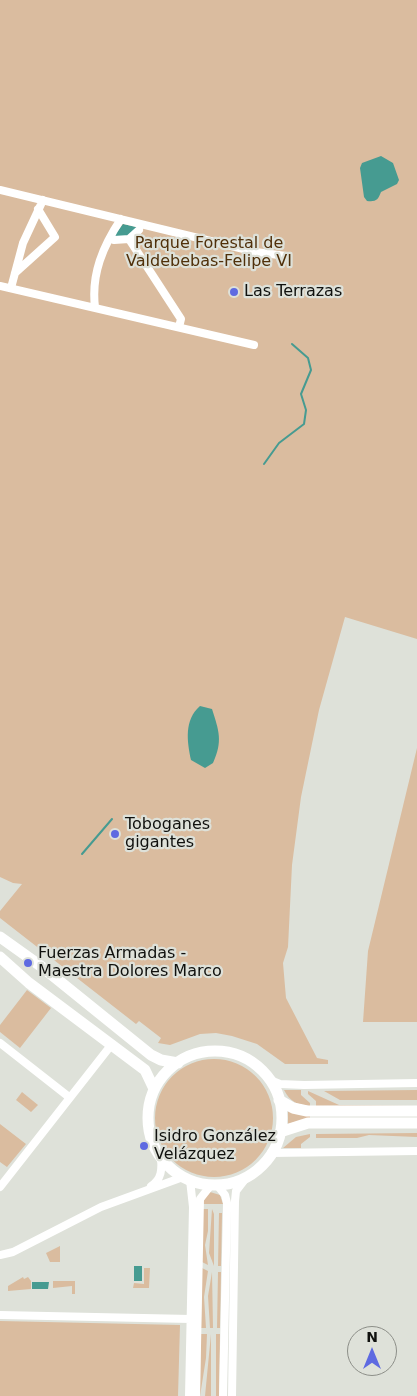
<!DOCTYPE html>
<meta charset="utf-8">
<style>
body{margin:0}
#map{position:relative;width:417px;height:1396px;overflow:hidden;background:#dee1d9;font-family:"DejaVu Sans",sans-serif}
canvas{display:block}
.north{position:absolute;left:347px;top:1326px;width:50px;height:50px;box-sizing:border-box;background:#dee1d9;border:1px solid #8c8e88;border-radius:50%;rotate:0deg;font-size:14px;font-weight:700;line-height:20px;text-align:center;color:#10110e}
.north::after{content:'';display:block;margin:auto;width:18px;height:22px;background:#5e6ae1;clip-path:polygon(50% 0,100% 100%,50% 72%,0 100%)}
</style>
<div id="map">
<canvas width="417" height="1396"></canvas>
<div class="north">N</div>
</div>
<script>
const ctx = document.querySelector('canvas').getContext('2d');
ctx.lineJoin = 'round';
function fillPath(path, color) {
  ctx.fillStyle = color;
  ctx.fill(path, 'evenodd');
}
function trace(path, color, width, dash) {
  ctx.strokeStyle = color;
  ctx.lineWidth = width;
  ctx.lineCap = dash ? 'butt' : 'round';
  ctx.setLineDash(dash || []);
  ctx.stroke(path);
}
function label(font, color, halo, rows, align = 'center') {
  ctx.font = font + ' "DejaVu Sans",sans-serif';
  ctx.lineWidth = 4.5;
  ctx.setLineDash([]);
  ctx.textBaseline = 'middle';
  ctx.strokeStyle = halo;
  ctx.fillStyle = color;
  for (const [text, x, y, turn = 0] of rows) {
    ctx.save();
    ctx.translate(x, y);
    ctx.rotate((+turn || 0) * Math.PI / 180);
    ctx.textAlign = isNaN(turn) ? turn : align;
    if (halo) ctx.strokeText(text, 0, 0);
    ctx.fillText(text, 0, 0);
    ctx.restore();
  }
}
const green = new Path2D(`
 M0,0h417v639l-72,-22 -26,93 -18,87 -9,68 -4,82 -5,16 3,35 31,60 11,2v4h-43l-28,-20 -25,-8 -16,-3 -16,1 -30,11 -12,-2 3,-5 -22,-17 -3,3 -136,-106v-7l22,-27 -9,-1 -13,-6z
 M417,748v274h-54l5,-71z
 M27,990l24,18 -31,40 -20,-16v-7z
 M155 1118a59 59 0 1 1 118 0a59 59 0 1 1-118 0Z
 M284,1090h17v5l9,8v3c-12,-1 -20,-4 -26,-16z
 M417,1090v10h-77l-16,-9z
 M308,1091l31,14h78l-101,1v-5l-8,-7z
 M22,1092l16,13 -7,7 -15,-12z
 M288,1111l22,5v2l-22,6z
 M0,1124l26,20 -19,23 -7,-5z
 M417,1133v4l-48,-2 -12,3h-41v-4z
 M310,1134v3l-9,7v4h-18l13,-11z
 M210,1192l10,3 3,9h-20l2,-8z
 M203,1209h5v22l-3,14 3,20 -6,-3z
 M212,1209l2,5v52l-5,-13z
 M219,1213h3l-1,53h-3z
 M60,1246v16h-10l-4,-9z
 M144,1268h6l-1,20h-16l1,-5 10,1z
 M202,1268l6,3 -4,26 2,31h-5z
 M212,1272l1,56h-3l-2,-32z
 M218,1272h3l-1,56h-3z
 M23,1277l1,2 4,-2 3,4v8l-23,2v-5z
 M53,1281h22v13h-3v-8l-19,2z
 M0,1321l180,4 -2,71h-178z
 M201,1334h6l-1,24 -6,38z
 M211,1334v62h-6z
 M216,1334h4l-1,62h-3z`);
const water = new Path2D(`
 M381,156l12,7 6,17 -2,4 -16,8c-3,8 -5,10 -14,9l-3,-4 -4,-29 2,-5z
 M123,224l14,3 -9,10h-15z
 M200,706l12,3c7,22 11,32 1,54l-8,5 -14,-8c-4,-19 -7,-40 9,-54z
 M134,1266h8v15h-8z
 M32,1282h17l-1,7h-16z`);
const stream = new Path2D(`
 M264,464l15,-21 25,-19 2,-14 -5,-16 10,-24 -3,-12 -16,-14
 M82,854l30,-35`);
const street = new Path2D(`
 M0,190l256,62 30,4
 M129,239l52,80 -2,8
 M114,240l15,-1 10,-9
 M15,273l40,-36 -17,-28
 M0,286l254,59
 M11,288l12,-45 20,-43
 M95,307c-4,-33 8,-61 26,-88
 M0,1043l69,54
 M270,1080l10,4 24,1 113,-2
 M271,1153l146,-2
 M217,1185l8,10 2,8 -4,193
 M151,1186c11,-7 11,-17 10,-29
 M0,1187l112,-143
 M0,1255l13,-3 88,-45 82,-30
 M0,1315l191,4
 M189,1396l4,-189 -3,-27
 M196,1396l4,-197 11,-14
 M232,1396l3,-195 1,-10 10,-13`);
const secondary = new Path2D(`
 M0,937l42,30 109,88 10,5 17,3
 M0,957l29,26 116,87 9,19
 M148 1118a67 67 0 1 1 134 0a67 67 0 1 1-134 0Z
 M279,1100l14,8 14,3h110
 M280,1132l28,-9h109`);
const markers = [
 [234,292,5,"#5e6ae1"],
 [115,834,5,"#5e6ae1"],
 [28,963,5,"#5e6ae1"],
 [144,1146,5,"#5e6ae1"]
];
const parkNames = [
 ["Parque Forestal de",209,244],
 ["Valdebebas-Felipe VI",209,262]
];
const poiNames = [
 ["Las Terrazas",244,292],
 ["Toboganes",125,825],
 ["gigantes",125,843],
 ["Fuerzas Armadas -",38,954],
 ["Maestra Dolores Marco",38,972],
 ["Isidro González",154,1137],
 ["Velázquez",154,1155]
];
fillPath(green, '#dabc9f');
fillPath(water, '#469b91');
trace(stream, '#469b91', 2);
trace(street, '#fff', 8);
trace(secondary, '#fff', 11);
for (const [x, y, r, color] of markers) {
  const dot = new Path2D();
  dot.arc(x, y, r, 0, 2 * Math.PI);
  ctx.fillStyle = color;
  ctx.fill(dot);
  trace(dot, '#dee1d9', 2);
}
label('16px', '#50300a', '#dee1d9', parkNames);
label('16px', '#10110e', '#dee1d9', poiNames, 'left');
</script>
